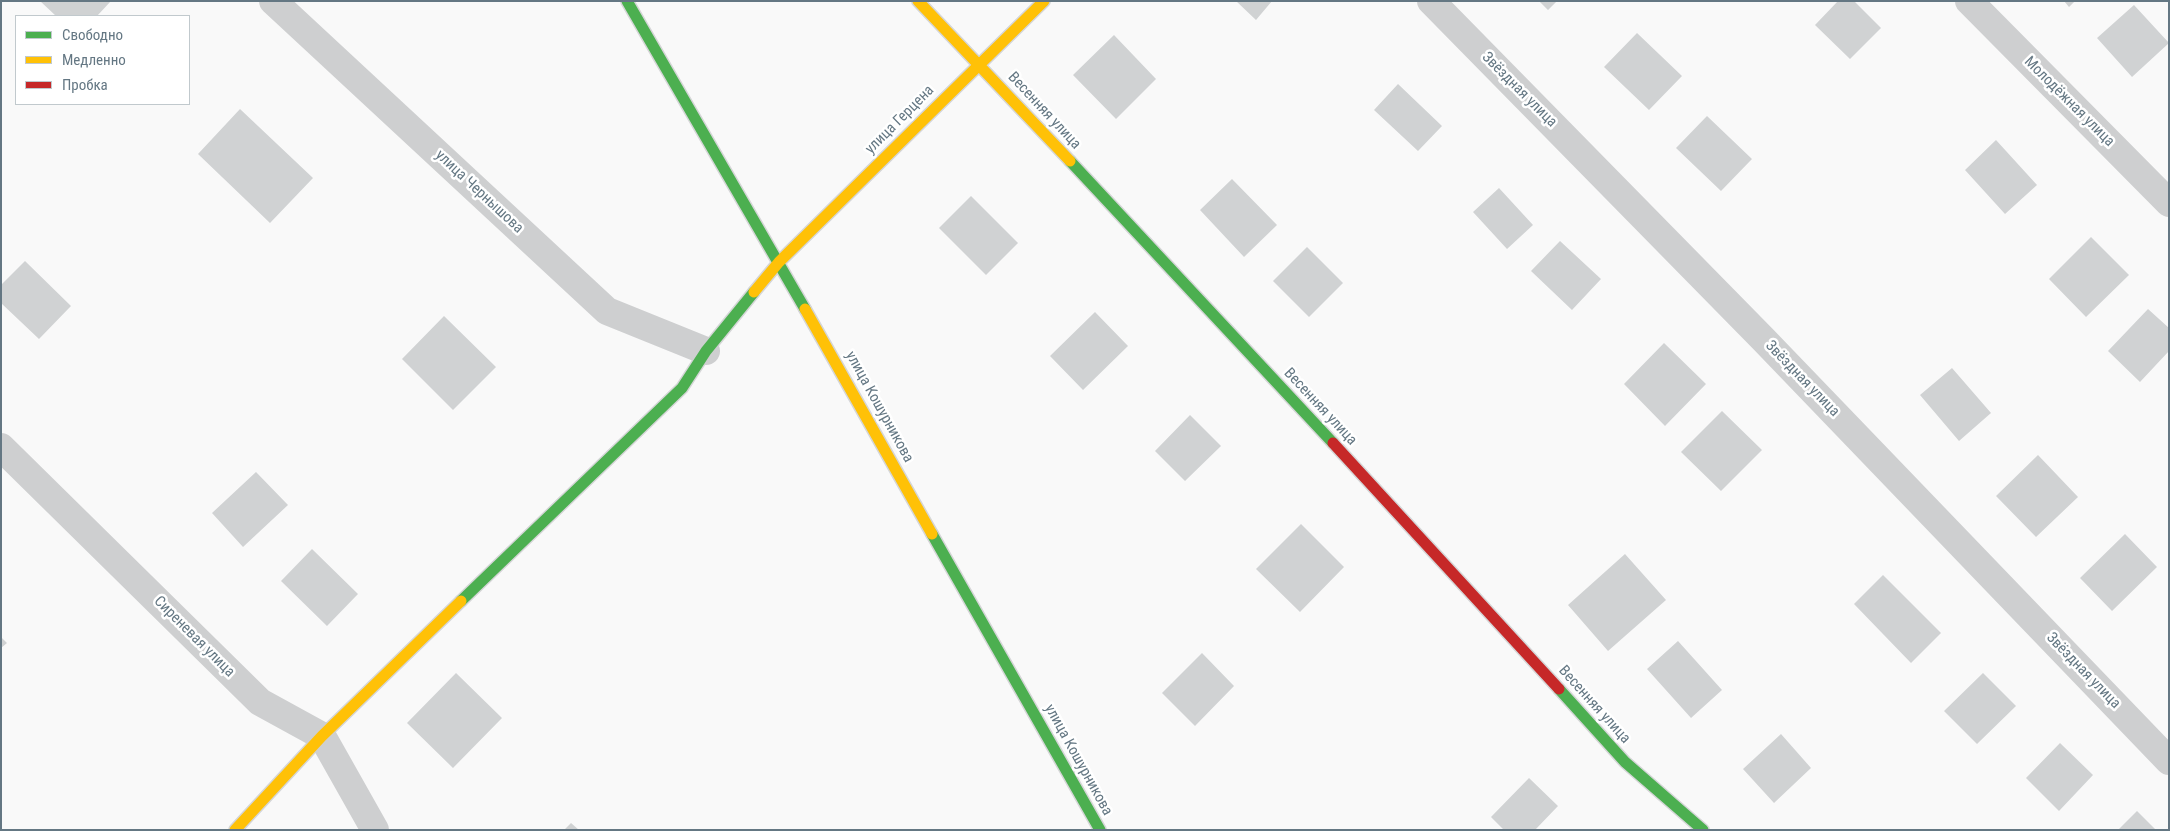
<!DOCTYPE html>
<meta charset="utf-8">
<style>
body{margin:0}
#map{position:relative;width:2170px;height:831px;overflow:hidden;background:#f9f9f9;font-family:"Roboto Condensed",sans-serif}
canvas{display:block}
.frame{position:absolute;inset:0;border:2px solid #647783;pointer-events:none}
.legend{position:absolute;left:15px;top:15px;width:175px;height:90px;box-sizing:border-box;background:#fff;border:1px solid #c1c9cd;margin:0;padding:6px 9px;list-style:none;font-size:15px;color:#647783}
.legend li{display:flex;align-items:center;gap:10px;height:25px}
.legend b{width:25px;border:1px solid #c1c9cd}
</style>
<div id="map">
<canvas width="2170" height="831"></canvas>
<div class="frame"></div>
<ul class="legend">
<li><b style="height:6px;background:#4caf50"></b>Свободно</li>
<li><b style="height:6px;background:#ffc107"></b>Медленно</li>
<li><b style="height:6px;background:#c62828"></b>Пробка</li>
</ul>
</div>
<script>
const ctx = document.querySelector('canvas').getContext('2d');
ctx.lineJoin = 'round';
function fillPath(path, color) {
  ctx.fillStyle = color;
  ctx.fill(path, 'evenodd');
}
function trace(path, color, width, dash) {
  ctx.strokeStyle = color;
  ctx.lineWidth = width;
  ctx.lineCap = dash ? 'butt' : 'round';
  ctx.setLineDash(dash || []);
  ctx.stroke(path);
}
function label(font, color, halo, rows, align = 'center') {
  ctx.font = font + ' "Roboto Condensed",sans-serif';
  ctx.lineWidth = 5;
  ctx.setLineDash([]);
  ctx.textBaseline = 'middle';
  ctx.strokeStyle = halo;
  ctx.fillStyle = color;
  for (const [text, x, y, turn = 0] of rows) {
    ctx.save();
    ctx.translate(x, y);
    ctx.rotate((+turn || 0) * Math.PI / 180);
    ctx.textAlign = isNaN(turn) ? turn : align;
    if (halo) ctx.strokeText(text, 0, 0);
    ctx.fillText(text, 0, 0);
    ctx.restore();
  }
}
const building = new Path2D(`
 M40,1h71l-14,15h-41z
 M1236,1h36l-16,19z
 M1539,1h18l-9,9z
 M1838,1h16l27,27 -31,31 -35,-34z
 M2064,1h11l-6,6z
 M2134,5l35,38 -37,34 -35,-39z
 M1637,33l45,43 -33,34 -45,-43z
 M1114,35l42,44 -40,40 -43,-44z
 M1398,84l44,42 -24,25 -44,-41z
 M240,109l73,69 -43,45 -72,-69z
 M1707,116l45,43 -31,32 -45,-43z
 M1996,140l41,45 -32,29 -40,-44z
 M1232,179l45,46 -33,32 -44,-47z
 M1499,188l34,37 -26,24 -34,-37z
 M971,196l47,47 -32,32 -47,-47z
 M2091,237l38,38 -43,42 -37,-38z
 M1560,241l41,38 -29,31 -41,-39z
 M1307,247l36,36 -34,34 -36,-36z
 M25,261l46,45 -32,33 -38,-36v-18z
 M2148,309l21,19v23l-29,31 -32,-31z
 M1095,312l33,34 -45,44 -33,-34z
 M444,316l52,51 -43,43 -51,-51z
 M1664,343l42,41 -41,42 -41,-42z
 M1952,368l39,45 -32,28 -39,-46z
 M1722,411l40,39 -41,41 -40,-39z
 M1190,415l31,31 -36,35 -30,-30z
 M2038,455l40,42 -42,40 -40,-41z
 M256,472l32,33 -45,42 -31,-34z
 M1301,524l43,43 -44,45 -44,-43z
 M2125,534l32,33 -45,44 -32,-33z
 M312,549l46,45 -31,32 -46,-45z
 M1625,554l41,46 -58,51 -40,-46z
 M1883,575l58,58 -30,30 -57,-59z
 M1,637l6,6 -6,5z
 M1678,641l44,49 -31,28 -44,-49z
 M1202,653l32,33 -39,40 -33,-33z
 M456,673l46,45 -49,50 -46,-45z
 M1983,673l33,33 -39,38 -33,-33z
 M1781,734l30,34 -37,35 -31,-34z
 M2060,743l33,32 -34,36 -33,-33z
 M1529,778l29,28 -23,24h-31l-13,-13z
 M2137,811l19,19h-38z
 M571,823l8,7h-15z`);
const street = new Path2D(`
 M273,1l334,310 99,40
 M1431,1l333,339 405,421
 M1969,1l200,202
 M1,447l259,255 62,34 53,94`);
const fast = new Path2D(`
 M627,1l178,308
 M1070,161l263,282
 M932,534l168,296
 M461,601l221,-213 24,-37 48,-59
 M1559,689l66,73 78,68`);
const slow = new Path2D(`
 M918,1l152,160
 M754,292l25,-30 265,-261
 M805,309l127,225
 M235,830l87,-94 139,-135`);
const jam = new Path2D(`
 M1333,443l226,246`);
const streetNames = [
 ["Звёздная улица",1519,90,45],
 ["Молодёжная улица",2069,102,45],
 ["Весенняя улица",1044,111,47],
 ["улица Герцена",900,120,-45],
 ["улица Чернышова",479,192,43],
 ["Звёздная улица",1802,379,46],
 ["улица Кошурникова",879,407,61],
 ["Весенняя улица",1320,407,47],
 ["Сиреневая улица",194,637,45],
 ["Звёздная улица",2083,671,46],
 ["Весенняя улица",1594,705,48],
 ["улица Кошурникова",1078,760,61]
];
fillPath(building, '#d0d2d3');
trace(fast, '#d5d6d7', 14);
trace(slow, '#d5d6d7', 14);
trace(jam, '#d5d6d7', 14);
trace(street, '#cecfd0', 28);
trace(fast, '#4caf50', 11);
trace(slow, '#ffc107', 11);
trace(jam, '#c62828', 11);
label('15px', '#647783', '#fff', streetNames);
</script>
